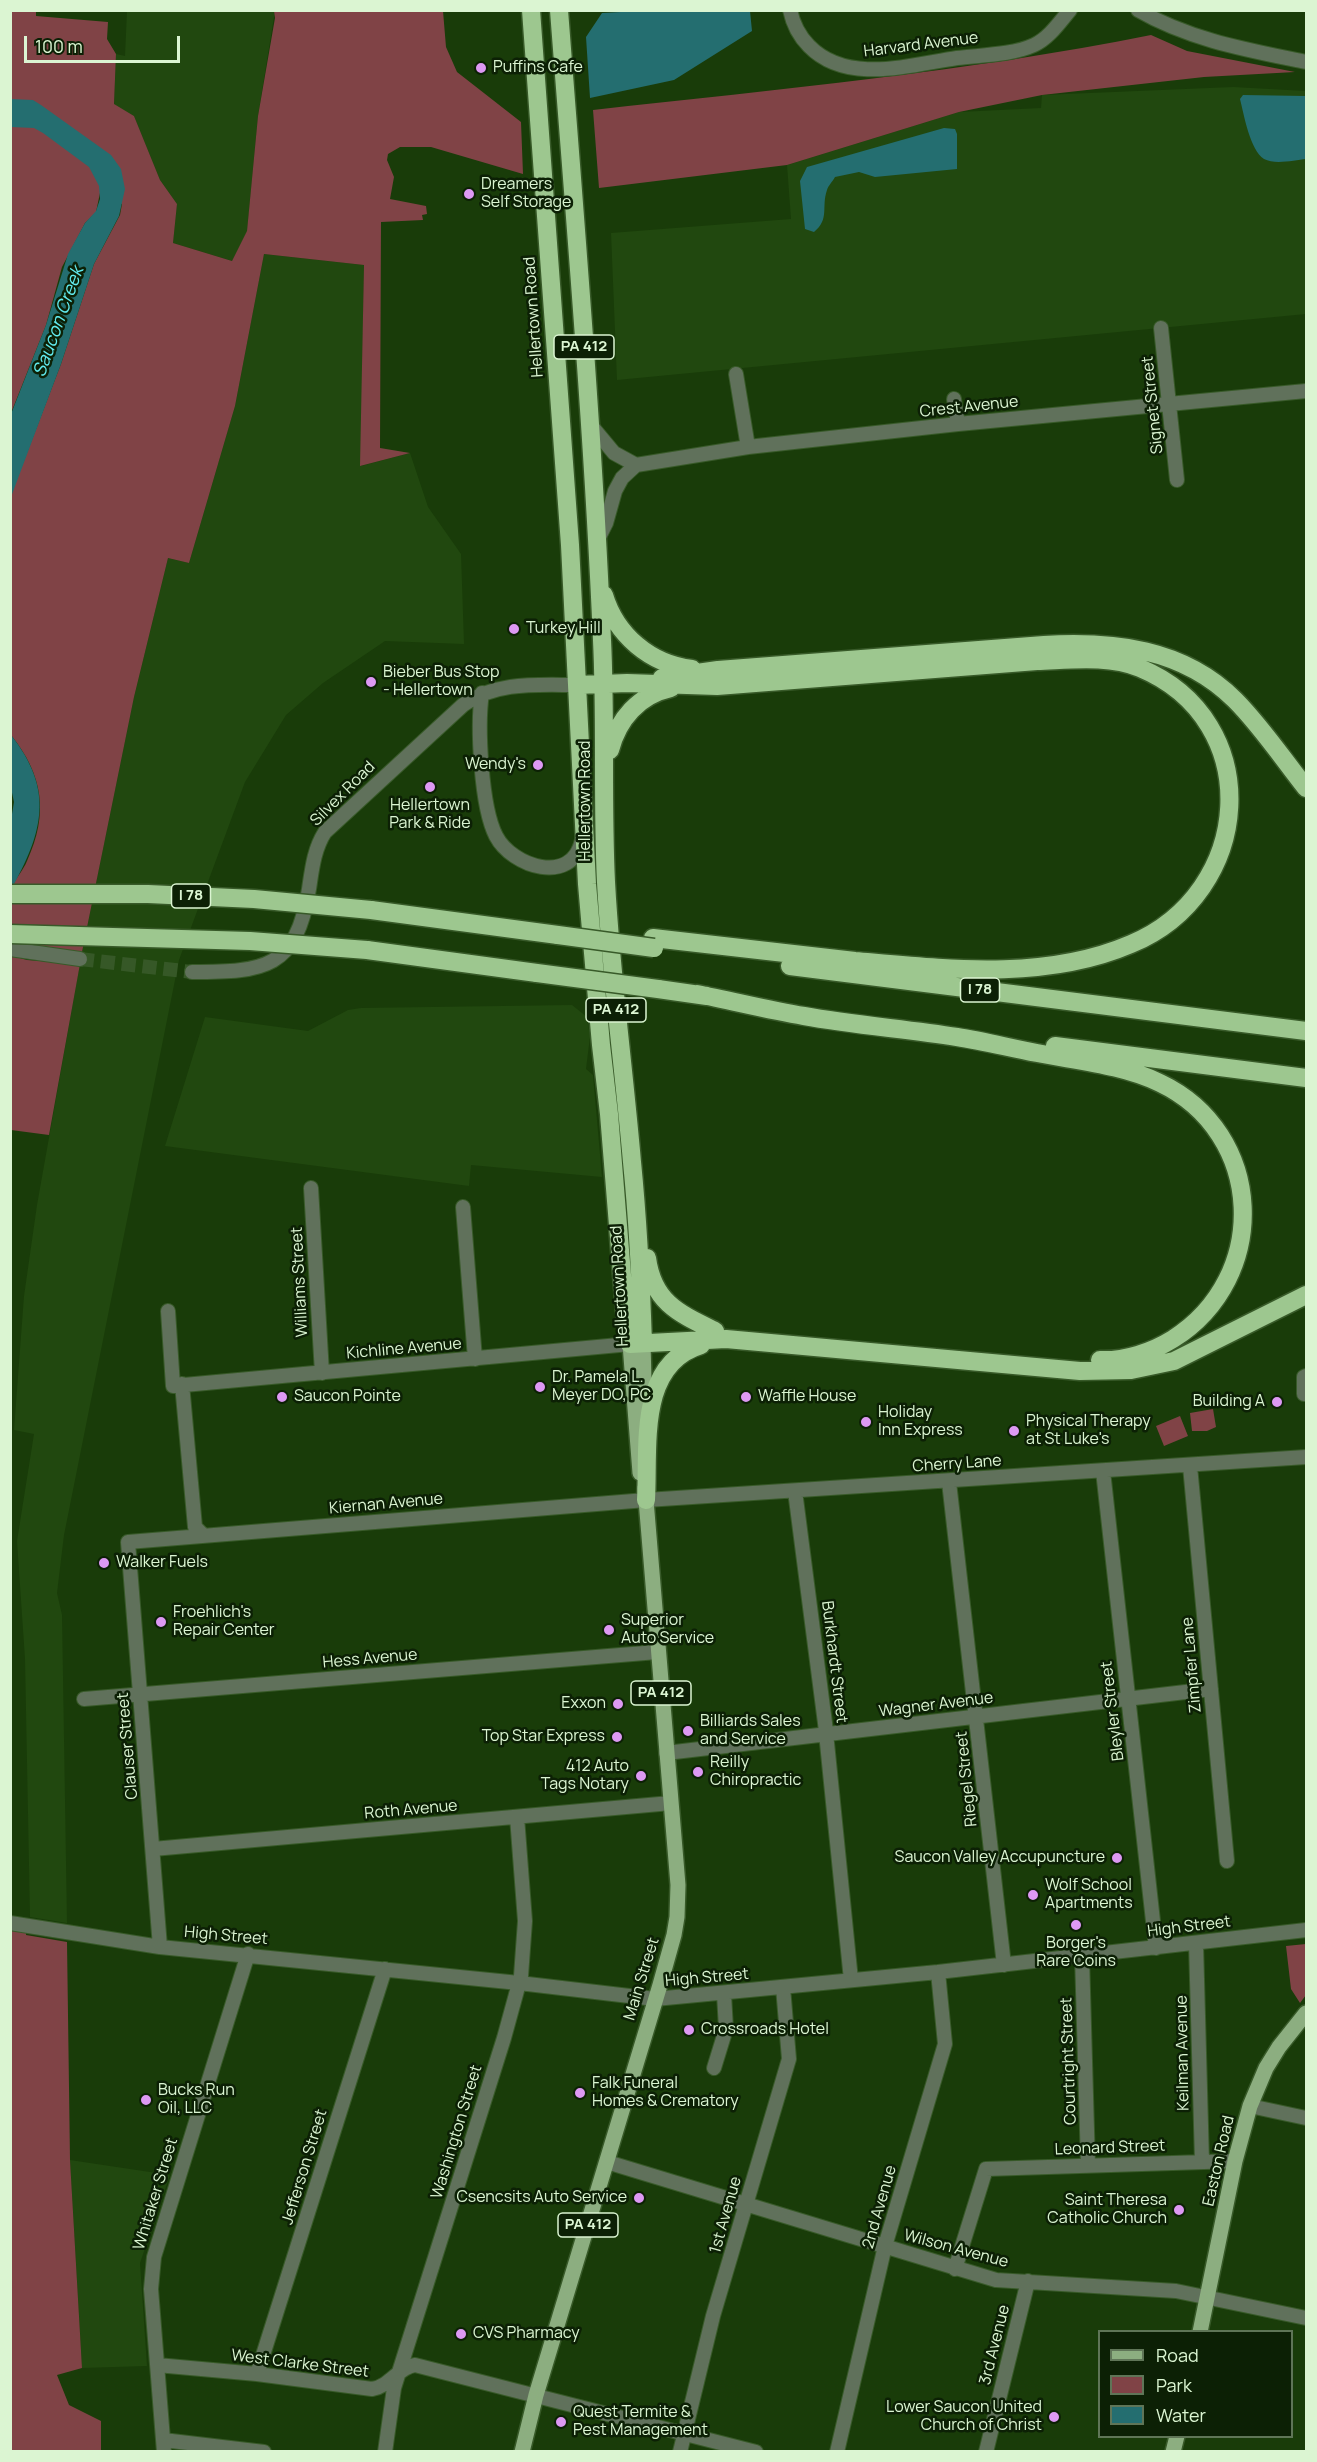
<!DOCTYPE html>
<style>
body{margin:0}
#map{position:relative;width:1317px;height:2462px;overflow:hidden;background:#193c09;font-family:Manrope,sans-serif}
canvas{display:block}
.frame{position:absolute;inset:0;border:12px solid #dbf5d2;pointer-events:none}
.legend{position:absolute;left:1098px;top:2330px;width:195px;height:108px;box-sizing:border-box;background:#0c2005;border:2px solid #5f7557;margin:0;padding:8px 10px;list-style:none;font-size:18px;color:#dbf5d2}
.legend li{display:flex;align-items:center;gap:12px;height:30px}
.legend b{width:30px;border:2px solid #5f7557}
.scale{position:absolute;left:24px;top:36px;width:156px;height:27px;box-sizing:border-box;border:3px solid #dbf5d2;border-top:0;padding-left:8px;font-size:18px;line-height:21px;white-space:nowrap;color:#dbf5d2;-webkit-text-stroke:4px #0c2005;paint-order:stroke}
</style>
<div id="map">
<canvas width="1317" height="2462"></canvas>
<div class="frame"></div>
<ul class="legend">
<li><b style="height:8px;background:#8cae80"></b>Road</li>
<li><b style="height:16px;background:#804346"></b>Park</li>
<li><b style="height:16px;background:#246e70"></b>Water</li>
</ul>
<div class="scale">100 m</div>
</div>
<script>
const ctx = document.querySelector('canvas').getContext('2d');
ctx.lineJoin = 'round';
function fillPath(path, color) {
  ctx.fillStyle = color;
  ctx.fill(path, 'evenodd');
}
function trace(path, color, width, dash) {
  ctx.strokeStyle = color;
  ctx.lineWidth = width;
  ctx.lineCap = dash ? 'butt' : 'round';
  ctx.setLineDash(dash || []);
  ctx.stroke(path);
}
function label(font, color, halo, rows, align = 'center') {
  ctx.font = font + ' Manrope,sans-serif';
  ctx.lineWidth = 5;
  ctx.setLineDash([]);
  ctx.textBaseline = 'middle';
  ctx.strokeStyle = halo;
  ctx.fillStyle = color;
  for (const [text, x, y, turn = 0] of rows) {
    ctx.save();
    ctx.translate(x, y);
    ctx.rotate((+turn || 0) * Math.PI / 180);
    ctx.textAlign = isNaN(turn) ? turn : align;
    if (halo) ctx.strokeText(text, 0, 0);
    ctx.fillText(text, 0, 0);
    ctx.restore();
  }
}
const built = new Path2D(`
 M127,11h148l-17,105 -11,116 -15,29 -59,-18 4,-39 -17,-24 -26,-64 -20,-11 2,-51 9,2z
 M1233,87l73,4v223l-689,66 -6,-147 180,-14 -4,-54 172,-53 82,-4 1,-13z
 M264,254l100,11 -3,201 49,-13 18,54 33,47 3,90 -79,-3 -62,42 -37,32 -41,67 -66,178 -115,575 -7,58 5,22 5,308 -37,-6 -5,-258 -8,-118 17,-107 -20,-4 10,-134 13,-91 45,-253 52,-255 34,-139 21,5 46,-157z
 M572,1005l15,12 3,20 -4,32 7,6 9,102 -131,-12 -2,21 -304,-40 40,-129 103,14 40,-21 13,-2z
 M70,2160l100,15 -30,88 7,103 -65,2z`);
const green = new Path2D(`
 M11,11h25v5l72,6 -1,17 9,15 -2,50 20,12 26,64 17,24 -4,39 59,18 15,-30 11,-115 17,-98 -1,-7h169l3,36 11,25 64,50 2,52 -92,-27h-31l-12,7 -1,6 7,17 -4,22 36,7 1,8 -5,1 1,5 -42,2 -1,226 30,5 -50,13 4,-201 -100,-11 -29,152 -46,157 -21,-5 -34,139 -52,255 -36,-4 -35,-12c0,-13 -4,-33 0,-46 3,-10 12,-19 16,-29 22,-48 16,-86 -16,-126l-1,-238 51,-133 33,-100 26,-49 2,-11 -22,-11 -4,19 -11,11 -23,44 -16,58 -35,88z
 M1151,35l36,16 108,21 -91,5 -162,18 -83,17 -172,53 -188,23 -6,-78c187,-21 374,-38 558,-75z
 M10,955l17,5 53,4 -31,171 -38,-5z
 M1213,1409l3,18 -9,4h-15l-2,-18z
 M1180,1416l8,20 -24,10 -8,-20z
 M10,1928l16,3v4l41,7 3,218 12,208 -25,7 12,30 32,16v30h-90z
 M1306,1944v51l-6,8 -9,-14 -5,-43z`);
const water = new Path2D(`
 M639,11h111l2,20 -78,49 -84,18 -4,-61 16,-24z
 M1243,95l63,1v63c-11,1 -31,6 -42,0 -14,-9 -20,-44 -24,-60z
 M11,99l22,1 8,5 70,50 10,14 4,20 -6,27 -25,48 -33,100 -50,133v-83l35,-89 22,-71 17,-31 11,-12 4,-12 -1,-13 -10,-19 -46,-34 -9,-5 -23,-1z
 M944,128l11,1 2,5v35l-82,8 -16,-5 -24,5c-2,4 -7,9 -8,13 -6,17 3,29 -13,42l-9,-3 -5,-48 7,-14z
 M11,735c44,56 32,97 0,155l-1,-64 4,-24 -3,-14z`);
const minorTunnel = new Path2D(`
 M80,959l112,13`);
const minor = new Path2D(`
 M790,10c3,14 9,26 19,36 38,39 101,19 148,12 25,-3 55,-3 77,-13 15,-7 25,-22 36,-35
 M1138,10c52,30 110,40 168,52
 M1161,328l16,152
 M736,374l12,73
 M954,399l4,25
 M589,423l25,30 22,12
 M598,539l8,-16 9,-32 7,-13 14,-13 112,-18 210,-23 348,-33
 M482,693c-5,33 -1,114 14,143 16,31 76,50 86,4
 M10,949l70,10
 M192,972c73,0 104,-3 117,-83 3,-20 5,-40 16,-57l138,-127c33,-24 75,-20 114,-20
 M311,1188l11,185
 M463,1207l12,152
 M168,1311l5,75 457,-42
 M1306,1376l-2,1v17h2
 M182,1384l13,143 8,8
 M1190,1466l37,395
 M1103,1471l53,477
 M949,1482l55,483
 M795,1491l30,232 26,257
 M84,1699l573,-47
 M666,1753l545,-64
 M153,1849l518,-46
 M10,1923l150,24 359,36 136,16 283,-27 368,-42
 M1196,1943l6,219
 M160,1947l-32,-405 518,-42 660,-43
 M1082,1956l6,209
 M714,2068l12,-39 -2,-35
 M1250,2106l56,12
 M607,2162l389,118 180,11 130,27
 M955,2269l31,-100 249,-8
 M157,2365l100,9 115,15c19,-3 26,-22 43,-24l341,87
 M257,2374l128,-405
 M163,2440l101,12
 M164,2452l-13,-163 3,-32 94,-303
 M385,2452l9,-64 110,-350 17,-62 4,-55 -8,-104
 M680,2452l33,-136 76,-257 -6,-72
 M837,2452l48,-206 60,-202 -7,-72
 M986,2452l42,-171`);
const major = new Path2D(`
 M643,1343l2,76
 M630,1344l10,129
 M1200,2332l35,-171 15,-55 16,-38 13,-21 27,-34
 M522,2452l14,-57 124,-410 14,-50 3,-18 1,-32 -33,-397
 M1173,2452l4,-16`);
const highway = new Path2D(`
 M531,10l39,535 17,339 14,161 8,69 16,198 5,32 96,-5 354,32 51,-1 43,-9 132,-66
 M559,10c16,210 34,420 43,630 4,81 0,161 4,242 5,94 18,187 26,280 6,60 9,121 11,181
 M604,595c12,40 46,69 88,74
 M662,678l56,-8 326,-25c69,-4 139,3 191,55 26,26 48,59 71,88
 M577,685l50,-2 90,3 320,-25c33,-1 72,-6 103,7 127,53 114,225 -9,276 -86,37 -185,25 -276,17 -67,-7 -134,-15 -202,-23
 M610,750c8,-31 29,-55 61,-62
 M371,910l187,25
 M367,950l170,23
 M790,966l516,65
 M658,989l49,7
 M697,994c36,7 71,16 107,22 50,9 102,13 153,21 27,4 53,11 80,16 40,8 86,12 123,30 105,50 111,194 13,256 -21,13 -48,22 -73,21
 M1055,1046l251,32
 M647,1258c6,44 31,55 68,73
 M646,1500c3,-53 -9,-136 55,-155`);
const highwayBridge = new Path2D(`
 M10,894h138l106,5 117,11
 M10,934l240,7 117,9
 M558,935l96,13
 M537,973l121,16`);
const markers = [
 [481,68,6,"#dd99f3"],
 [469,194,6,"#dd99f3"],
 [514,629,6,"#dd99f3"],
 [371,682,6,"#dd99f3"],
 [538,765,6,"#dd99f3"],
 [430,787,6,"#dd99f3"],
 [540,1387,6,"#dd99f3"],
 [282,1397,6,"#dd99f3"],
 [746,1397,6,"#dd99f3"],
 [1277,1402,6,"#dd99f3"],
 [866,1422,6,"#dd99f3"],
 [1014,1431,6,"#dd99f3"],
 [104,1563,6,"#dd99f3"],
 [161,1622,6,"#dd99f3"],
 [609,1630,6,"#dd99f3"],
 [618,1704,6,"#dd99f3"],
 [688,1731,6,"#dd99f3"],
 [617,1737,6,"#dd99f3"],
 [698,1772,6,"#dd99f3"],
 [641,1776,6,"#dd99f3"],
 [1117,1858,6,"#dd99f3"],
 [1033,1895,6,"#dd99f3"],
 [1076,1925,6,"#dd99f3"],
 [689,2030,6,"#dd99f3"],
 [580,2093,6,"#dd99f3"],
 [146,2100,6,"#dd99f3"],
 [639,2198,6,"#dd99f3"],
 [1179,2210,6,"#dd99f3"],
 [461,2334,6,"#dd99f3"],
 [1054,2417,6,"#dd99f3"],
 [561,2422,6,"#dd99f3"]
];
const shields = [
 [584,347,60],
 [191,896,39],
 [980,990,39],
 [616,1010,60],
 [661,1693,60],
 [588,2225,60]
];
const shieldNames = [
 ["PA 412",584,347],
 ["I 78",191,896],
 ["I 78",980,990],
 ["PA 412",616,1010],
 ["PA 412",661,1693],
 ["PA 412",588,2225]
];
const streetNames = [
 ["Harvard Avenue",921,45,-7],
 ["Hellertown Road",534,317,-94],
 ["Signet Street",1153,405,-96],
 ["Crest Avenue",969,407,-6],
 ["Silvex Road",343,794,-45],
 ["Hellertown Road",586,801,-90],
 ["Williams Street",300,1282,-93],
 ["Hellertown Road",620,1286,-93],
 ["Kichline Avenue",404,1349,-5],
 ["Cherry Lane",957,1464,-4],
 ["Kiernan Avenue",386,1504,-5],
 ["Hess Avenue",370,1659,-5],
 ["Burkhardt Street",834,1662,83],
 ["Zimpfer Lane",1192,1665,-95],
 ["Wagner Avenue",936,1705,-7],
 ["Bleyler Street",1113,1711,-97],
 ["Clauser Street",128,1746,-95],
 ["Riegel Street",967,1779,-96],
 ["Roth Avenue",411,1810,-5],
 ["High Street",1189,1927,-7],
 ["High Street",226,1936,5],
 ["High Street",707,1978,-5],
 ["Main Street",642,1979,-73],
 ["Keilman Avenue",1183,2053,-91],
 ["Courtright Street",1069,2061,-92],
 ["Washington Street",457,2132,-73],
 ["Leonard Street",1110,2148,-2],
 ["Easton Road",1219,2161,-77],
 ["Jefferson Street",305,2167,-73],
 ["Whitaker Street",156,2194,-73],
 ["2nd Avenue",880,2207,-74],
 ["1st Avenue",726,2215,-74],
 ["Wilson Avenue",956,2249,15],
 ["3rd Avenue",995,2345,-76],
 ["West Clarke Street",300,2364,7]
];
const poiNames = [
 ["Puffins Cafe",493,68],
 ["Dreamers",481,185],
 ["Self Storage",481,203],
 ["Turkey Hill",526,629],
 ["Bieber Bus Stop",383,673],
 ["- Hellertown",383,691],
 ["Wendy's",526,765,"right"],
 ["Hellertown",430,806,"center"],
 ["Park & Ride",430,824,"center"],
 ["Dr. Pamela L.",552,1378],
 ["Meyer DO, PC",552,1396],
 ["Saucon Pointe",294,1397],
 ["Waffle House",758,1397],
 ["Building A",1265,1402,"right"],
 ["Holiday",878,1413],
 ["Inn Express",878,1431],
 ["Physical Therapy",1026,1422],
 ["at St Luke's",1026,1440],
 ["Walker Fuels",116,1563],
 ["Froehlich's",173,1613],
 ["Repair Center",173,1631],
 ["Superior",621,1621],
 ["Auto Service",621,1639],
 ["Exxon",606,1704,"right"],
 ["Billiards Sales",700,1722],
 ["and Service",700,1740],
 ["Top Star Express",605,1737,"right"],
 ["Reilly",710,1763],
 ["Chiropractic",710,1781],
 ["412 Auto",629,1767,"right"],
 ["Tags Notary",629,1785,"right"],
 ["Saucon Valley Accupuncture",1105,1858,"right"],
 ["Wolf School",1045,1886],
 ["Apartments",1045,1904],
 ["Borger's",1076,1944,"center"],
 ["Rare Coins",1076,1962,"center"],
 ["Crossroads Hotel",701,2030],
 ["Falk Funeral",592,2084],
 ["Homes & Crematory",592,2102],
 ["Bucks Run",158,2091],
 ["Oil, LLC",158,2109],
 ["Csencsits Auto Service",627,2198,"right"],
 ["Saint Theresa",1167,2201,"right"],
 ["Catholic Church",1167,2219,"right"],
 ["CVS Pharmacy",473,2334],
 ["Lower Saucon United",1042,2408,"right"],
 ["Church of Christ",1042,2426,"right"],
 ["Quest Termite &",573,2413],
 ["Pest Management",573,2431]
];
const waterNames = [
 ["Saucon Creek",59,322,-70]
];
fillPath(built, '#21480f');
fillPath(green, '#804346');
fillPath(water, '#246e70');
trace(minorTunnel, '#365827', 14, [14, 7]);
trace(minor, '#385a29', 16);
trace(major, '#385a29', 18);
trace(highway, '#385a29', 21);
trace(minor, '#60715b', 14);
trace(major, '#8cae80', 15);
trace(highway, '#9dc78f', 18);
trace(highwayBridge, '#385a29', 21, []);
trace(highwayBridge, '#9dc78f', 18);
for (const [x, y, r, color] of markers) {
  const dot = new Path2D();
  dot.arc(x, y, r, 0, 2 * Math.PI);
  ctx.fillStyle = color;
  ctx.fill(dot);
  trace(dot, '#0c2005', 2);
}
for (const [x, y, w] of shields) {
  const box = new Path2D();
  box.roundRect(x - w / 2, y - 12, w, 24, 4.5);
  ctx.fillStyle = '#0c2005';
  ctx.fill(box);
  trace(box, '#dbf5d2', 1.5);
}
label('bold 15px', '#dbf5d2', null, shieldNames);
label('16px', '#dbf5d2', '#0c2005', streetNames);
label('16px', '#dbf5d2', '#0c2005', poiNames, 'left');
label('italic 18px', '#62ecf0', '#0c2005', waterNames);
</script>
